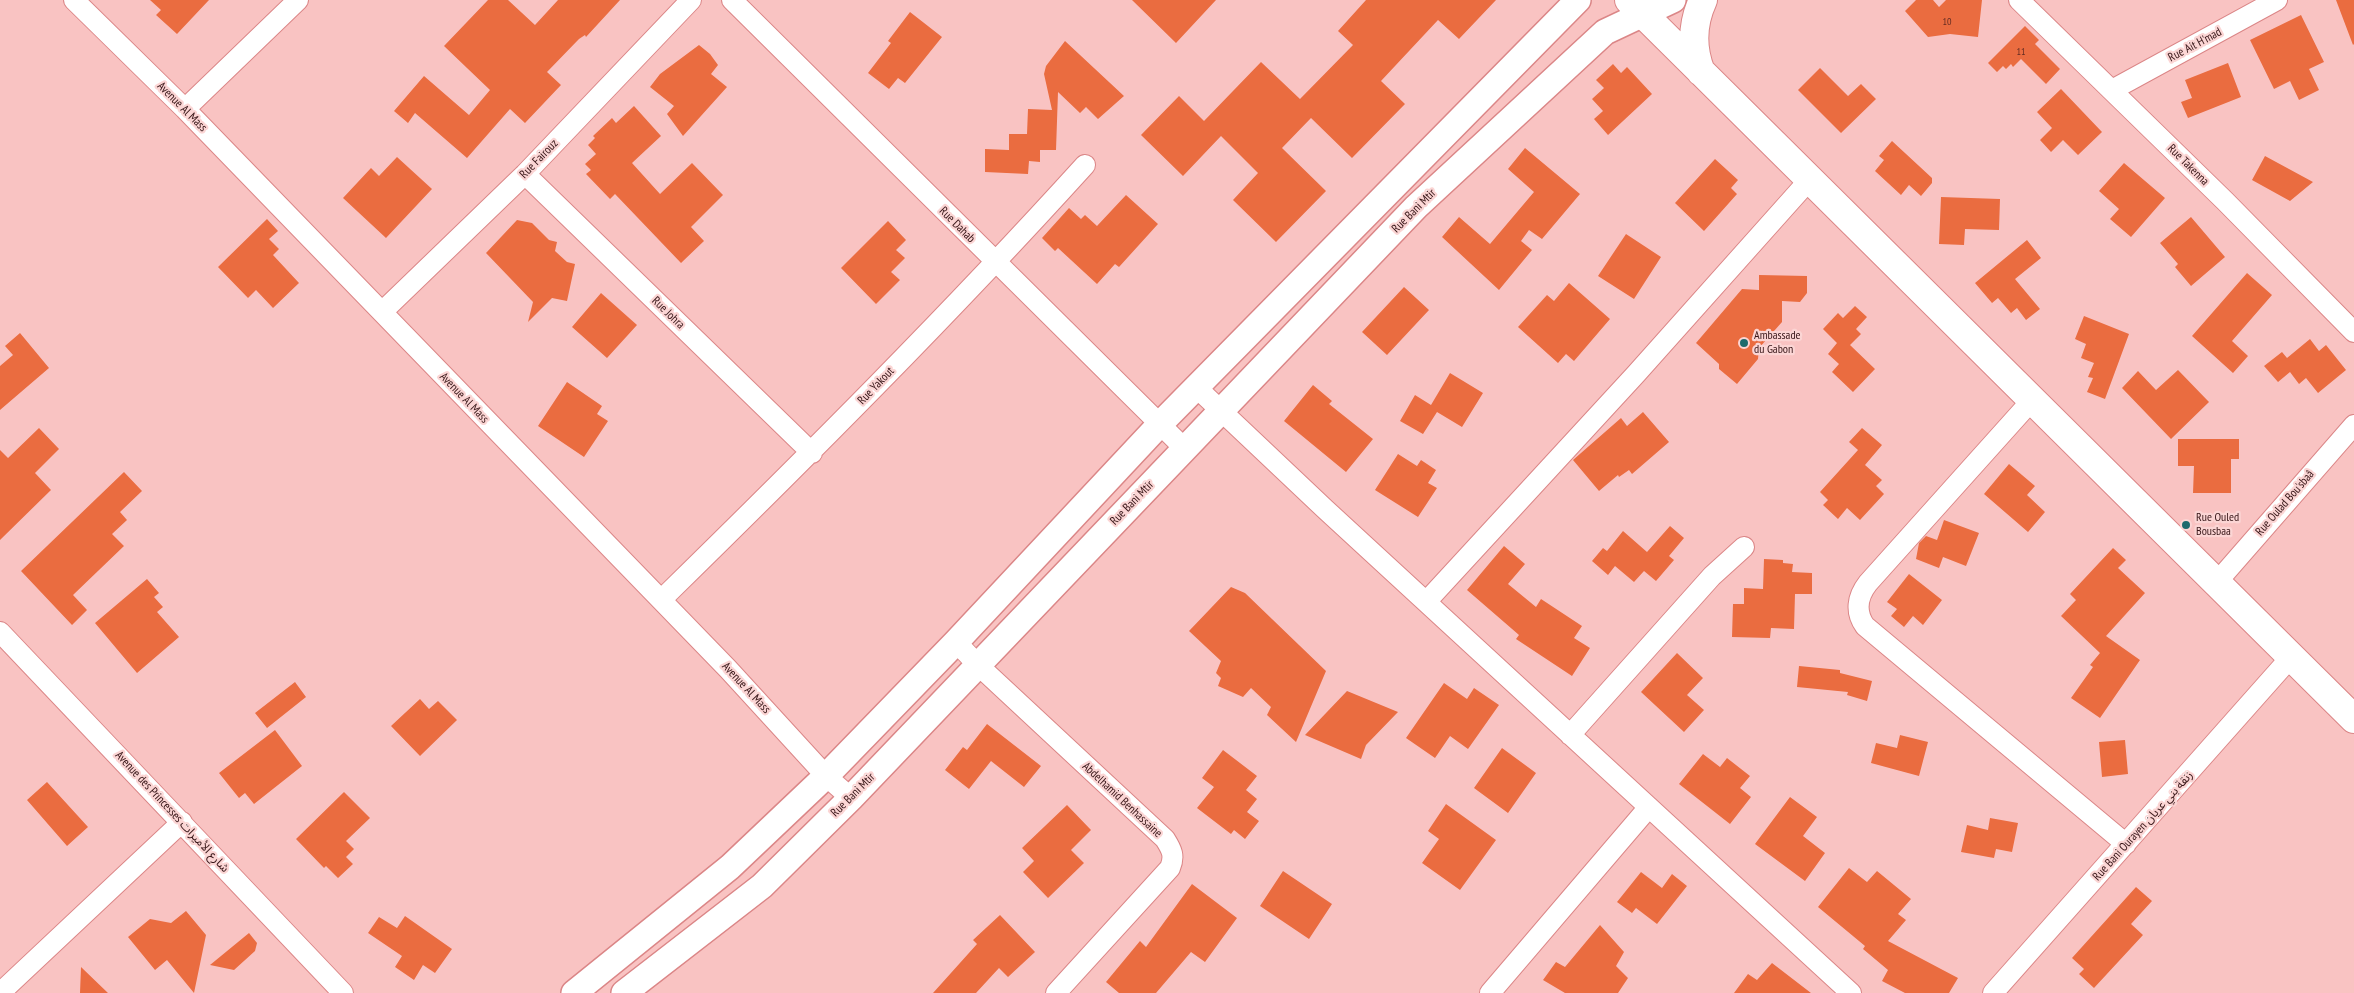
<!DOCTYPE html>
<meta charset="utf-8">
<style>
body{margin:0}
canvas{display:block;background:#f9c3c2}
</style>
<canvas width="2354" height="993"></canvas>
<script>
const ctx = document.querySelector('canvas').getContext('2d');
ctx.lineJoin = 'round';
function fillPath(path, color) {
  ctx.fillStyle = color;
  ctx.fill(path, 'evenodd');
}
function trace(path, color, width, dash) {
  ctx.strokeStyle = color;
  ctx.lineWidth = width;
  ctx.lineCap = dash ? 'butt' : 'round';
  ctx.setLineDash(dash || []);
  ctx.stroke(path);
}
function label(font, color, halo, rows, align = 'center') {
  ctx.font = font + ' "PT Sans Narrow","Noto Sans Arabic",sans-serif';
  ctx.lineWidth = 4.5;
  ctx.setLineDash([]);
  ctx.textBaseline = 'middle';
  ctx.strokeStyle = halo;
  ctx.fillStyle = color;
  for (const [text, x, y, turn = 0] of rows) {
    ctx.save();
    ctx.translate(x, y);
    ctx.rotate((+turn || 0) * Math.PI / 180);
    ctx.textAlign = isNaN(turn) ? turn : align;
    if (halo) ctx.strokeText(text, 0, 0);
    ctx.fillText(text, 0, 0);
    ctx.restore();
  }
}
const building = new Path2D(`
 M150,0h59l-32,34 -21,-19 5,-5z
 M488,0h20l27,25 23,-25h62l-34,37 -1,-2 -6,4 -32,33 14,13 -36,38 -15,-14 -43,49 -52,-45 -7,10 -14,-12 30,-35 45,39 21,-25 -46,-44z
 M1132,0h84l-40,43z
 M1366,0h130l-37,39 -21,-19 -57,61 24,23 -53,54 -41,-40 -29,30 44,43 -50,51 -43,-42 25,-27 -37,-37 -38,40 -42,-41 38,-39 25,25 57,-59 39,37 53,-54 -15,-14z
 M1916,0h17l6,7 7,-7h36l-4,37 -28,-3 -22,3 -23,-26z
 M2336,0h18v44l-1,1z
 M910,12l32,25 -37,46 -7,-5 -9,11 -21,-16 23,-30 -3,-2z
 M2301,15l23,47 -15,7 10,21 -20,10 -9,-19 -16,8 -24,-49z
 M2025,26l14,14 -4,4 25,25 -14,15 -25,-25 -8,8 -2,-3 -5,5 -3,-3 -6,6 -9,-9z
 M1065,41l59,55 -26,23 -12,-12 -6,6 -22,-21 -2,58h-16v12l-11,-1 -1,13 -43,-2v-23l24,1v-16h18l1,-25 24,1 -8,-36 2,-8z
 M699,45l11,9 8,11 -7,9 16,13 -44,49 -16,-22 7,-8 -24,-19 10,-13z
 M2228,63l13,34 -53,21 -7,-16 11,-4 -7,-18z
 M1613,64l8,9 6,-6 25,27 -44,41 -14,-16 9,-8 -11,-12 12,-11 -8,-8z
 M1820,68l28,28 13,-12 15,15 -35,34 -43,-43z
 M2061,89l41,43 -24,23 -15,-15 -12,12 -11,-12 12,-12 -15,-16z
 M634,106l27,30 -29,27 28,31 32,-31 31,32 -32,32 13,14 -23,22 -66,-69 -5,5 -24,-25 5,-4 -6,-6 11,-10 -8,-9 7,-7 -2,-2 19,-18 4,5z
 M1892,141l40,37v5l-11,13 -12,-11 -8,10 -26,-24 9,-11 -5,-4z
 M1525,148l55,46 -38,45 -13,-9 -8,11 11,9 -33,40 -57,-53 17,-20 31,27 44,-52 -26,-23z
 M2265,156l48,26 -23,19 -38,-21z
 M397,157l35,32 -46,49 -43,-40 28,-30 8,8z
 M1715,159l23,21 -7,8 6,6 -33,37 -29,-28z
 M2124,163l41,35 -34,39 -21,-18 9,-10 -20,-18z
 M1126,195l32,29 -39,43 -4,-3 -18,20 -39,-36 -3,3 -13,-13 27,-30 12,11 4,-4 12,11z
 M1941,197l59,2 -1,31 -34,-1 -1,16 -25,-1z
 M2191,217l34,40 -34,29 -16,-19 3,-3 -18,-21z
 M267,219l11,12 -9,8 10,10 -6,6 26,28 -26,25 -17,-18 -8,8 -30,-31z
 M517,220l15,3 17,17 8,2 -2,9 12,11 8,2 -8,37 -15,-3 -24,24 5,-20 -47,-49z
 M888,221l18,19 -10,10 9,8 -14,14 9,8 -24,24 -35,-36z
 M1626,234l35,23 -27,42 -36,-23z
 M2027,240l14,18 -26,21 25,30 -14,11 -9,-12 -6,5 -13,-15 -6,5 -17,-20z
 M2247,273l25,22 -40,46 16,15 -15,17 -41,-37z
 M1759,275l48,1v17l-7,9 -18,-1v21l-23,26 -1,11 -21,25 -18,-15v-5l-23,-21 46,-54 17,1z
 M1569,283l41,36 -36,42 -8,-7 -8,9 -40,-36 29,-32 7,6z
 M1404,287l25,23 -42,45 -25,-23z
 M601,293l36,32 -30,33 -35,-31z
 M1855,306l12,11 -11,12 5,5 -11,11 25,24 -22,23 -21,-20 7,-8 -11,-10 9,-11 -14,-14 15,-16 5,5z
 M2084,316l45,18 -24,65 -18,-7 6,-14 -5,-1 6,-14 -13,-5 5,-14 -11,-5z
 M20,333l29,35 -49,42v-44l13,-11 -8,-9z
 M2310,339l9,12 7,-6 20,25 -28,23 -12,-15 -7,6 -9,-12 -12,10 -14,-16 18,-14 5,6z
 M2178,370l31,32 -38,37 -49,-51 16,-17 18,19z
 M1450,373l33,20 -21,34 -25,-15 -14,22 -23,-13 15,-26 16,10z
 M567,382l35,24 -5,8 11,7 -24,36 -46,-31z
 M1313,385l19,16 -3,3 44,35 -27,33 -62,-51z
 M1643,412l26,30 -37,32 -3,-4 -10,7 -1,-2 -19,16 -26,-31 48,-42 6,8z
 M39,428l20,21 -24,24 16,17 -51,50v-90l8,8z
 M1862,428l20,17 -17,20 17,15 -6,6 8,8 -24,26 -13,-12 -9,11 -15,-14 5,-5 -8,-8 38,-42 -9,-8z
 M2178,439h61v20h-8v34h-38l1,-27h-16z
 M1398,454l19,12 4,-6 15,10 -8,13 9,5 -19,29 -43,-27z
 M2009,464l26,22 -8,9 18,17 -17,20 -44,-38z
 M124,472l18,19 -22,21 7,8 -15,14 12,12 -51,49 14,15 -15,15 -51,-54z
 M1944,520l35,13 -13,33 -23,-9 -4,11 -23,-9 3,-16 7,-7 11,4z
 M1670,526l14,12 -15,18 5,4 -18,21 -12,-10 -10,11 -19,-16 -7,9 -16,-14 11,-13 4,3 16,-20 24,21z
 M1504,546l21,18 -17,20 28,23 5,-8 41,27 -8,12 16,10 -18,28 -56,-37 3,-4 -52,-45z
 M2113,548l13,12 -8,8 27,25 -39,43 34,24 -40,58 -29,-20 22,-31 -3,-2 10,-12 -39,-37 15,-16 -6,-6z
 M1764,559l19,1v3l10,1 -1,8 20,1v21h-17l-1,35 -23,-1 -1,10 -38,-1 1,-33h11v-16l19,1z
 M1909,574l33,26 -19,25 -10,-9 -9,11 -13,-11 6,-7 -10,-7z
 M147,579l12,14 -5,4 9,10 -6,5 22,25 -42,36 -42,-50z
 M1231,587l14,6 81,78 -30,71 -29,-27 4,-8 -20,-19 -8,9 -25,-11 3,-8 -5,-5 5,-12 -32,-30z
 M1677,653l26,25 -16,17 17,15 -20,22 -43,-40z
 M1799,666l41,4v3l32,8 -5,20 -20,-6 1,-3 -51,-5z
 M295,682l11,15 -39,31 -12,-15z
 M1444,683l23,16 7,-11 25,17 -31,44 -18,-13 -15,22 -29,-20z
 M1347,691l51,21 -32,33 -5,14 -56,-24z
 M420,699l9,10 9,-8 19,19 -37,36 -29,-30z
 M987,724l54,42 -17,21 -33,-26 -22,28 -24,-19 18,-23 4,3z
 M275,730l27,36 -48,38 -9,-11 -6,5 -20,-25z
 M1900,735l28,7 -9,34 -48,-13 5,-20 21,5z
 M2125,740l3,34 -26,3 -3,-35z
 M1502,748l34,25 -28,40 -34,-25z
 M1223,750l34,26 -11,14 11,9 -10,13 12,9 -14,18 -11,-9 -3,4 -34,-26 17,-21 -12,-9z
 M1703,754l17,13 7,-9 23,18 -10,12 11,9 -21,27 -51,-40z
 M47,782l41,45 -21,19 -40,-46z
 M344,792l26,26 -24,23 8,8 -8,8 7,7 -15,14 -12,-12 -2,2 -28,-29z
 M1790,797l27,20 -14,19 22,17 -20,28 -50,-37z
 M1446,804l50,36 -36,50 -38,-27 17,-24 -11,-8z
 M1067,805l24,25 -20,20 13,13 -36,35 -25,-26 11,-11 -12,-13z
 M1990,818l28,5 -6,29 -16,-3 -2,9 -33,-6 6,-27 21,5z
 M1849,868l18,14 10,-11 34,28 -13,15 8,6 -18,21 70,37 -9,15h-44l-23,-12 6,-11 -25,-21 2,-3 -47,-39z
 M1283,871l49,33 -23,35 -49,-33z
 M1641,872l21,16 10,-14 15,12 -30,38 -21,-16 -4,5 -15,-11z
 M1192,884l45,34 -32,44 -14,-10 -35,41h-37l-13,-11 34,-41 6,6z
 M2136,887l16,14 -21,23 12,11 -49,53 -15,-14 5,-5 -12,-11z
 M186,911l20,24 -12,58 -27,-33 -12,10 -27,-33 22,-18 21,4z
 M1000,915l35,37 -27,25 -9,-9 -23,25h-43l44,-49 -4,-4z
 M405,916l47,33 -17,24 -12,-8 -9,15 -19,-13 7,-11 -34,-23 11,-16 18,11z
 M1600,925l24,27 -8,14 12,12 -10,15h-53l-22,-13 13,-18 9,5z
 M249,933l8,10 -2,8 -21,19 -24,-5z
 M1772,963l39,30h-77l14,-19 9,6z
 M81,967l27,26h-28z`);
const minor = new Path2D(`
 M74,0l111,109 543,560 98,107 25,22
 M732,0l452,448
 M2019,0l206,201 129,131
 M2112,90l165,-90
 M185,109l113,-109
 M525,174l287,279
 M382,312l143,-138 166,-174
 M1197,388l128,121 526,484
 M2033,399l-165,184c-11,14 -13,29 -3,43l261,218
 M2217,582l137,-157
 M661,600c145,-142 288,-285 424,-435
 M1426,602l210,-228 175,-196
 M0,632l343,361
 M956,642l22,23 187,174c7,11 10,17 5,29l-114,125
 M1570,735l142,-159 32,-29
 M0,993l182,-171
 M1490,993l159,-186
 M1993,993l298,-336`);
const tertiary = new Path2D(`
 M574,993l156,-126 96,-91 130,-134 204,-218 418,-424
 M624,993l138,-107 89,-88 565,-591 189,-175 68,-32`);
const secondary = new Path2D(`
 M1629,0l725,719
 M1701,72c-10,-25 -9,-48 2,-72`);
const markers = [
 [1744,343,5,"#1d6a6d"],
 [2186,525,5,"#1d6a6d"]
];
const numberNames = [
 ["10",1947,22],
 ["11",2021,52]
];
const streetNames = [
 ["Rue Ait H'mad",2195,45,-28],
 ["Avenue Al Mass",182,107,45],
 ["Rue Fairouz",539,159,-46],
 ["Rue Takenna",2188,165,45],
 ["Rue Bani Mtir",1414,211,-45],
 ["Rue Dahab",957,225,45],
 ["Rue Johra",668,313,44],
 ["Rue Yakout",876,386,-46],
 ["Avenue Al Mass",464,398,46],
 ["Rue Bani Mtir",1132,503,-46],
 ["Rue Oulad Bou'sbaâ",2285,503,-49],
 ["Avenue Al Mass",746,688,47],
 ["Rue Bani Mtir",853,795,-45],
 ["Abdelhamid Benhassaine",1122,800,43],
 ["Avenue des Princesses شارع الأميرات",172,812,47],
 ["Rue Bani Ourayen زنقة بني عريان",2143,826,-48]
];
const poiNames = [
 ["Ambassade",1754,336],
 ["du Gabon",1754,350],
 ["Rue Ouled",2196,518],
 ["Bousbaa",2196,532]
];
fillPath(building, '#ea6c40');
trace(minor, '#db8687', 22);
trace(tertiary, '#db8687', 28);
trace(secondary, '#db8687', 30);
trace(minor, '#fff', 20);
trace(tertiary, '#fff', 25);
trace(secondary, '#fff', 28);
for (const [x, y, r, color] of markers) {
  const dot = new Path2D();
  dot.arc(x, y, r, 0, 2 * Math.PI);
  ctx.fillStyle = color;
  ctx.fill(dot);
  trace(dot, '#fbd5d4', 2);
}
label('10px', '#642c22', null, numberNames);
label('12px', '#371618', '#fbd5d4', streetNames);
label('12px', '#371618', '#fbd5d4', poiNames, 'left');
</script>
